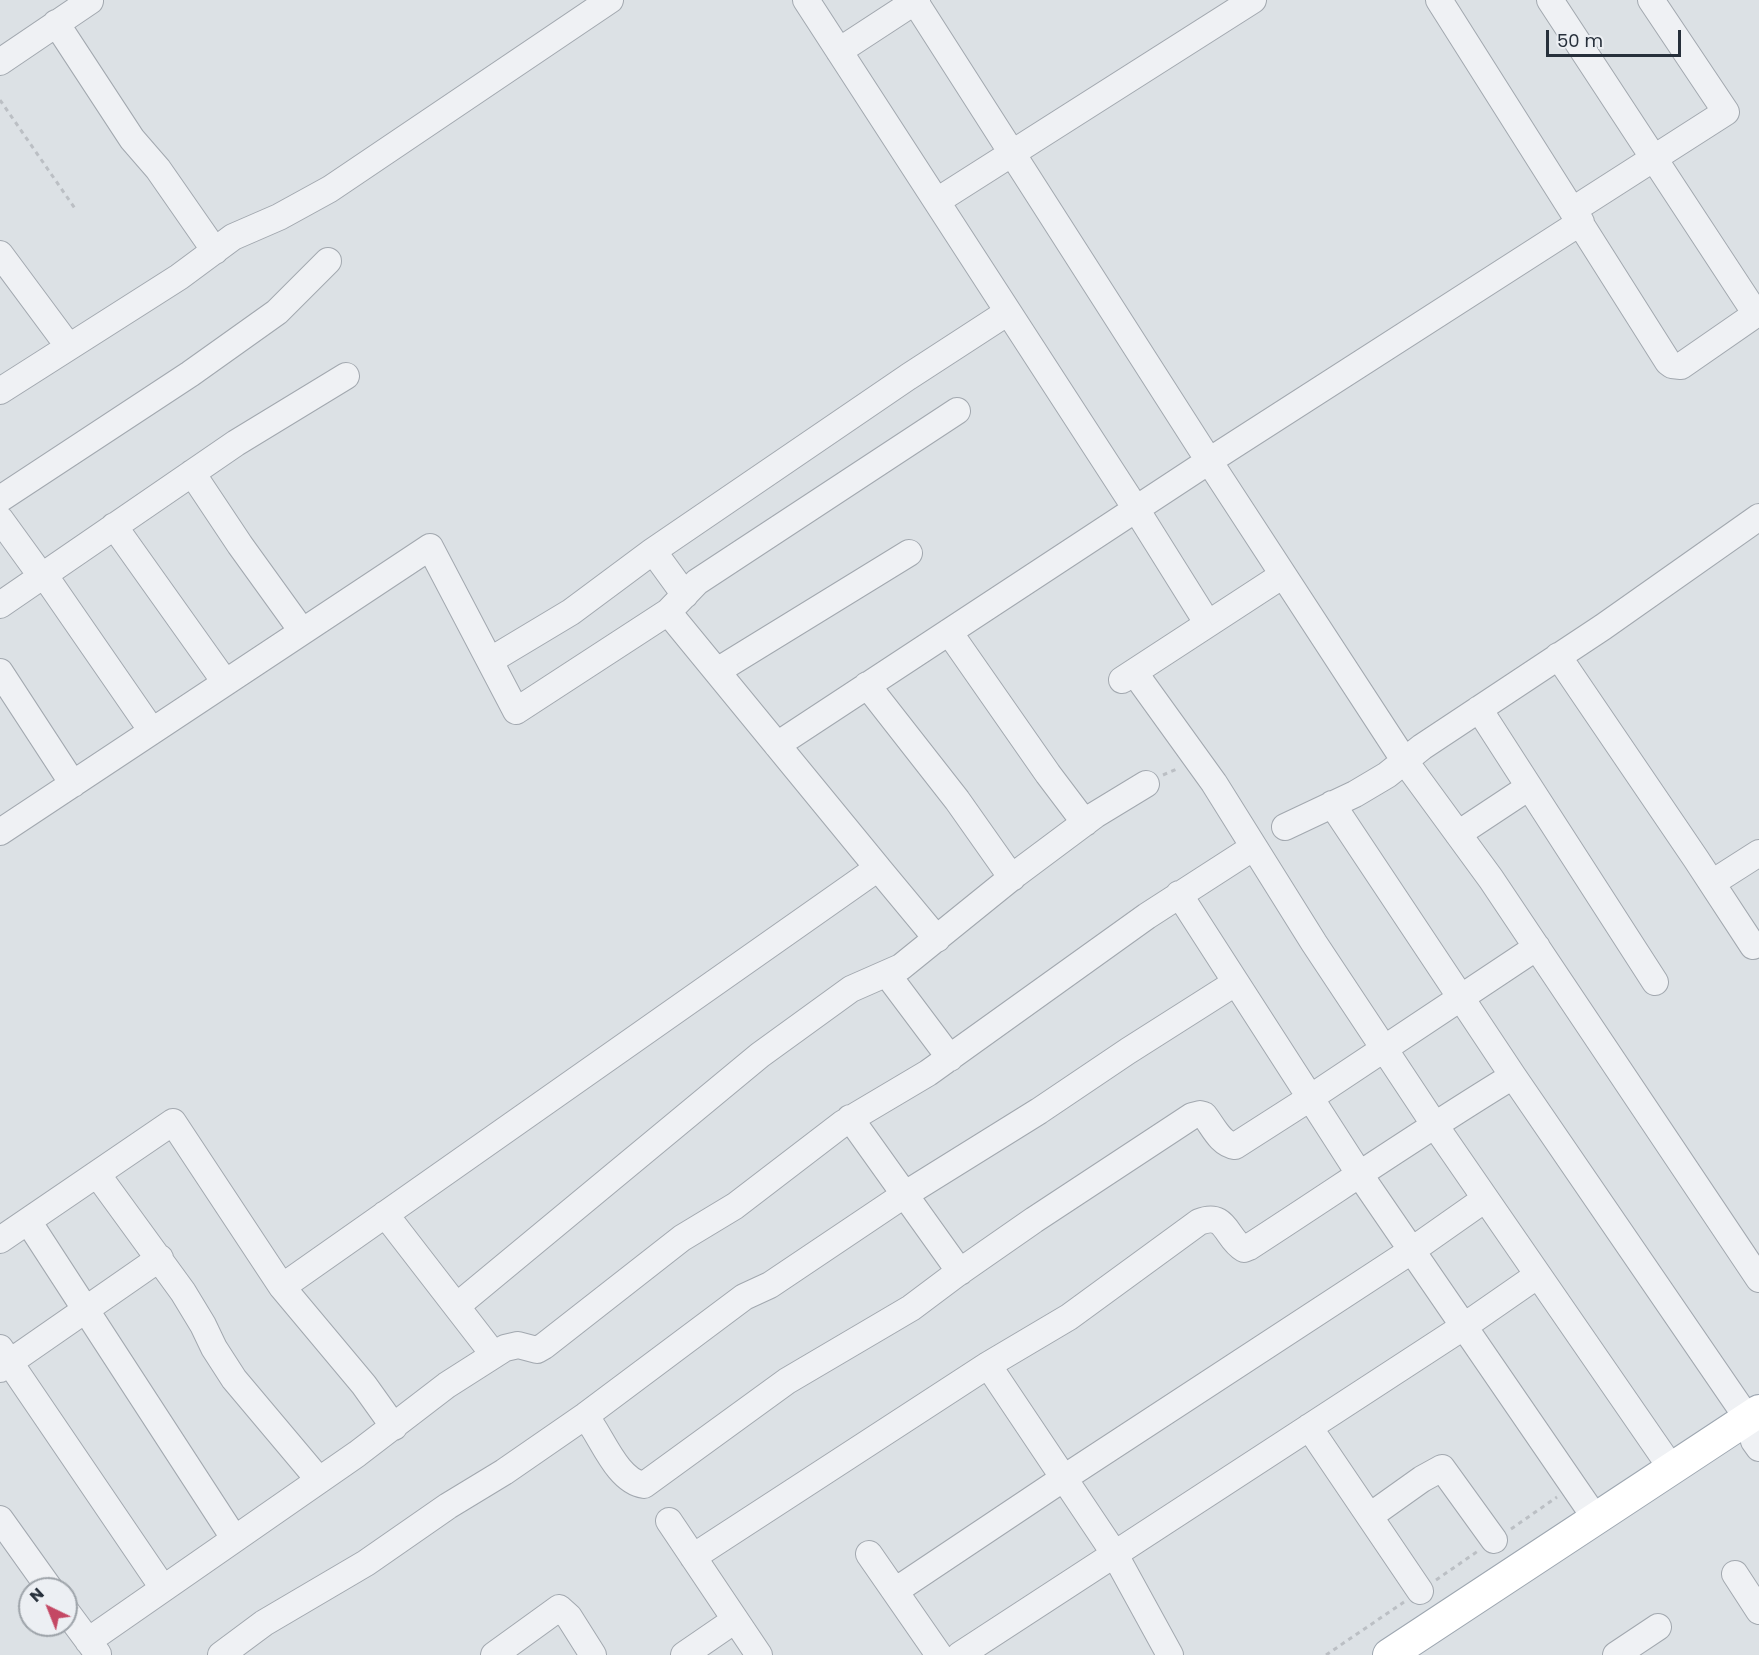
<!DOCTYPE html>
<style>
body{margin:0}
#map{position:relative;width:1759px;height:1655px;overflow:hidden;background:#dce1e5;font-family:Poppins,sans-serif}
canvas{display:block}
.north{position:absolute;left:18px;top:1577px;width:60px;height:60px;box-sizing:border-box;background:#eceff3;border:2px solid #9da3a9;border-radius:50%;rotate:317deg;font-size:16px;font-weight:700;line-height:24px;text-align:center;color:#27303b}
.north::after{content:'';display:block;margin:auto;width:21px;height:27px;background:#c44864;clip-path:polygon(50% 0,100% 100%,50% 72%,0 100%)}
.scale{position:absolute;left:1546px;top:30px;width:135px;height:27px;box-sizing:border-box;border:3px solid #27303b;border-top:0;padding-left:8px;font-size:18px;line-height:21px;white-space:nowrap;color:#27303b;-webkit-text-stroke:4px #eceff3;paint-order:stroke}
</style>
<div id="map">
<canvas width="1759" height="1655"></canvas>
<div class="north">N</div>
<div class="scale">50 m</div>
</div>
<script>
const ctx = document.querySelector('canvas').getContext('2d');
ctx.lineJoin = 'round';
function trace(path, color, width, dash) {
  ctx.strokeStyle = color;
  ctx.lineWidth = width;
  ctx.lineCap = dash ? 'butt' : 'round';
  ctx.setLineDash(dash || []);
  ctx.stroke(path);
}
const path = new Path2D(`
 M0,100l76,110
 M1163,775l14,-6
 M1511,1529l46,-32
 M1436,1580l42,-29
 M1326,1655l78,-53`);
const minor = new Path2D(`
 M806,0l330,509 72,115
 M914,0l295,461 195,299 87,119 268,400
 M1439,0l229,362 4,3 9,1 78,-54
 M1550,0l206,314
 M56,23l76,116 26,30 57,82
 M839,51l78,-51
 M0,62l90,-61
 M937,201l316,-201
 M1573,210l153,-98 -75,-112
 M0,254l69,93
 M0,391l179,-114 54,-40 46,-20 51,-28 280,-189
 M192,473l48,72 62,86
 M0,499l190,-125 87,-62 51,-51
 M0,519l37,51 10,9 105,152
 M114,526l111,156
 M653,551l32,44
 M0,605l236,-162 110,-67
 M668,612l29,-30 260,-171
 M949,632l99,142 37,49
 M1558,656l138,203 57,87
 M491,660l80,-48 82,-61 255,-174 100,-65
 M717,671l192,-118
 M0,672l73,112
 M1134,672l80,111 100,160 120,181 238,345
 M1122,680l161,-105
 M867,685l90,115 55,78
 M1479,709l176,273
 M777,745l432,-284 372,-239
 M1332,804l181,272 235,343 6,22 5,7
 M1285,827l70,-33 32,-19 35,-28 181,-120 156,-110
 M0,832l430,-285 86,164 152,-99 210,256 -596,419 -109,-165 -173,118
 M1458,834l71,-47
 M878,868l59,71
 M1712,883l47,-30
 M1179,894l181,281 236,344
 M887,974l63,84
 M850,1118l110,154
 M97,1174l86,118 20,33 11,23 20,31 85,101
 M385,1214l109,141
 M28,1221l206,317
 M282,1287l82,98 30,42
 M458,1305l302,-250 91,-66 50,-22 115,-93 79,-59 51,-31
 M0,1348l163,240
 M988,1365l126,188 56,102
 M0,1369l160,-111
 M585,1416c16,18 31,65 59,69l143,-104 124,-73 44,-33 79,-55 158,-104 8,-2 4,1c9,11 16,29 31,31l75,-48 227,-151
 M1309,1427l111,164
 M1370,1516l52,-37 20,-11 52,72
 M0,1519l50,70
 M669,1521l90,134
 M869,1554l70,101
 M693,1557l295,-192 81,-48 130,-95c28,-11 26,16 45,27l5,-2c88,-57 175,-117 264,-171
 M1735,1574l24,37
 M895,1591l169,-113 347,-227 74,-52
 M66,1611l32,43
 M88,1641l269,-187 90,-69 58,-37 13,-3 19,5 7,-4 138,-108 53,-32 107,-82 86,-51 219,-157 107,-69
 M221,1655l43,-32 102,-60 82,-57 56,-34 81,-56 159,-119 26,-12 134,-90 135,-84 89,-60 107,-68
 M494,1655l65,-47 10,9 24,38
 M684,1655l51,-35
 M960,1655l503,-328 75,-52
 M1616,1655l42,-28`);
const major = new Path2D(`
 M1389,1655l370,-244`);
trace(minor, '#a2a8af', 28);
trace(major, '#9da6b0', 34);
trace(path, '#bbbfc4', 3, [4.5, 4.5]);
trace(minor, '#eff1f4', 26);
trace(major, '#fff', 32);
</script>
